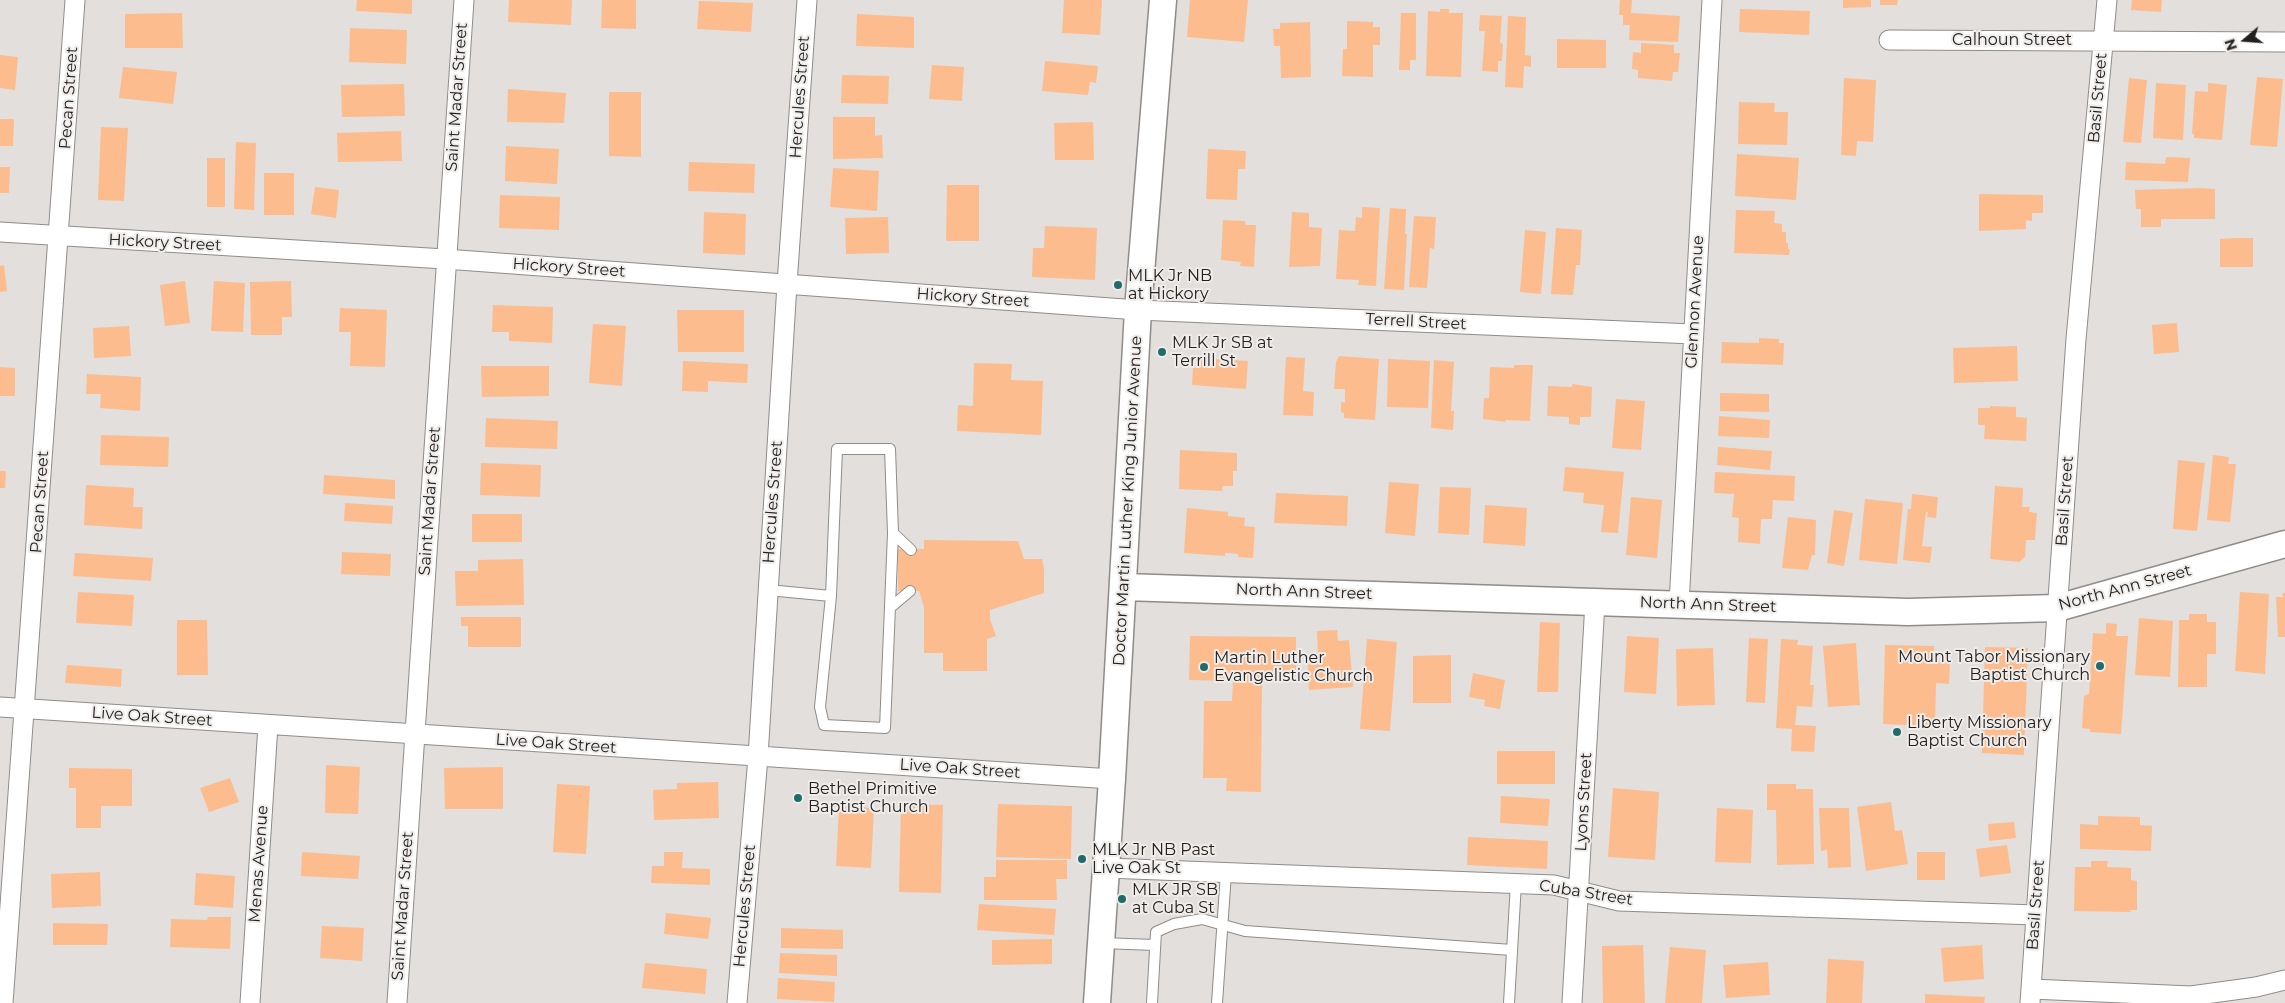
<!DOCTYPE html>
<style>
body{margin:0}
#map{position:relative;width:2285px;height:1003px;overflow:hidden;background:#e2dfdd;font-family:Montserrat,sans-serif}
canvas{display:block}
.north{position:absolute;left:2220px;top:15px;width:50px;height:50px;-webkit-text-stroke:4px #efecea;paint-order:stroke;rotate:252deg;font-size:14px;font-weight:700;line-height:20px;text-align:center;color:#222120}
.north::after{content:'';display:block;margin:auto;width:18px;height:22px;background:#222120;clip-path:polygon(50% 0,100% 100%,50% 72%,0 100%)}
</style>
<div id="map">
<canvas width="2285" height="1003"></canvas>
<div class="north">N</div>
</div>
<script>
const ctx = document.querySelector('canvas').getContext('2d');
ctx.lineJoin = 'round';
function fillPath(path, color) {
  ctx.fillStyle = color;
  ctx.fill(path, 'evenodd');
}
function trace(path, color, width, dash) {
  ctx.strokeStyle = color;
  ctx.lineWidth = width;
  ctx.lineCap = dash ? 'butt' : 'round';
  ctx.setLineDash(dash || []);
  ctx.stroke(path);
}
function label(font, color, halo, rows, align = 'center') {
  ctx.font = font + ' Montserrat,sans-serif';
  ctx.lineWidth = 4;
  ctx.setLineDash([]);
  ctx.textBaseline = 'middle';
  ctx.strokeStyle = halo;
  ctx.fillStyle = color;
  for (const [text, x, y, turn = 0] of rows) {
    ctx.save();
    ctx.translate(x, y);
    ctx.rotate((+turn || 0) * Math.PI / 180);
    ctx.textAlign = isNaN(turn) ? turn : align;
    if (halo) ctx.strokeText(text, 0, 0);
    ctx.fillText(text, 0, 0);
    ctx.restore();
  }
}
const building = new Path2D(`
 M357,0h55v14l-56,-3z
 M509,0h63l-1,25 -63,-3z
 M602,0h34v29l-35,-1z
 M1064,0h38l-2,35 -38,-2z
 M1190,0h58l-4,42 -57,-5z
 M1620,0h12l-1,13 49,3 -2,26 -49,-2 1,-15h-7v-10h-4z
 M1843,0h28v7l-28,1z
 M1880,0h18l-1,5h-17z
 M2132,0h30l-1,12 -30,-2z
 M699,1l54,2 -2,29 -54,-3z
 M1440,9h9v4h14l-2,64 -35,-1 2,-65 12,1z
 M1740,9l70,2 -1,24 -70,-3z
 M182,13l1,35h-58v-34z
 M1401,13h15v47h-6v10h-11z
 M857,14l57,3v31l-58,-2z
 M1480,15l22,1 -2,27 3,1 -1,17h-4v11l-16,-1 3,-40h-6z
 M1508,16l18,1 -1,38 6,1v11l-7,-1 -1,22 -18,-1z
 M1347,21l26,1v5h7v18h-7v32l-31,-1 1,-27h4z
 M1310,22l1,55 -30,1 -1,-32h-6l-1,-17h7v-6z
 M350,28l57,2 -1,34 -57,-2z
 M1557,39l49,1v28h-49z
 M1641,43l33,2v8h6l-2,19h-5l-1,9 -34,-3v-8l-6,-1 1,-17 8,1z
 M0,55l18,2 -3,33 -15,-2z
 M1045,61l53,5 -2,17 -6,-1 -2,13 -46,-4z
 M932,65l32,2 -2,34 -33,-2z
 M123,67l54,5 -4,32 -54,-6z
 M842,75l47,1 -1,28 -47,-1z
 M2257,77l26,2 -6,68 -27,-2z
 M1844,78l32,2 -3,62 -16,-1 -1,15 -15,-1z
 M2129,78l18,2 -6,63 -18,-1z
 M2156,83l30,2 -3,55 -30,-2z
 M2208,83l19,2 -5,55 -28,-2v-4h-2l3,-43 13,1z
 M404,84l1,32 -63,1 -1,-32z
 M508,89l58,4 -2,30 -57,-1z
 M609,92h32v65l-32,-1z
 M1739,102l36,1 -1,9h14l-1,33 -49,-1z
 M833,117h42v19l7,-1 1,23 -50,1z
 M0,119h14l-1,27h-13z
 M1093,122l1,38h-39l-1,-37z
 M101,127l27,1 -4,73 -26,-1z
 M401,131l1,30 -64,1 -1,-29z
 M236,142l20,1 -2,67 -20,-1z
 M506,146l53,3 -2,35 -52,-3z
 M1208,149l38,2 -1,18h-7l-1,31 -31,-1z
 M1737,154l62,4 -3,42 -61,-4z
 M2166,157l24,1 -2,24 -63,-2 1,-18 39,2z
 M207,158h18v49h-18z
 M689,162l66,2 -1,29 -66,-2z
 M0,167h10l-1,26h-9z
 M833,168l46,3 -2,40 -47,-4z
 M264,173h30v42h-30z
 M947,185h32v56h-33z
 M315,187l24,3 -3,28 -25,-4z
 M2199,188l16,1v30h-54v8h-20v-18h-5l-1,-19z
 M1979,194l64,1v18h-11v8l-6,-1v9l-47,2z
 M500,195l60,2 -1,33 -60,-2z
 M1362,207l18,1 -4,78 -18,-1 1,-5 -23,-1 3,-49 16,1 1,-14 6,1z
 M1390,208l16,1 -1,25h2l-3,56 -20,-1z
 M1736,210l39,1 -1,12 8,1v8h4v11h2v6h2l-1,6 -55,-2z
 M704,212l42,2 -1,41 -42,-2z
 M1292,212l17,1v14l13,1 -2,38 -31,1z
 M1414,216l22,1 -2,32 -4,-1 -3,40 -18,-1z
 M888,217l1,36 -43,1 -1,-36z
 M1223,220l22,1 1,4h10l-2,42 -14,-1 1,-4 -20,-2z
 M1045,226l52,2 -2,52 -63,-3 1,-29h11z
 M1556,228l26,2 -2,35h-4l-3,30 -22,-1z
 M1525,230l21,2 -5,62 -21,-2z
 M2237,238h16v29h-33v-28z
 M4,265l3,26 -7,1v-26z
 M185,281l5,42 -25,3 -5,-41z
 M214,281l31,2 -2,49 -32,-1z
 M291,281l1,36h-10v18h-31l-1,-53z
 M493,305l60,2 -1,36 -43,-2v-9h-17z
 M340,308l47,2 -2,57 -35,-1 1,-34h-12z
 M677,310h67v42h-66z
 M2177,323l2,29 -25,2 -2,-29z
 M593,324l33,2 -4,60 -33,-3z
 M129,326l2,30 -37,2 -1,-30z
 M1759,338l20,1v4h5l-1,22 -62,-2 1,-21 37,1z
 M2017,346l1,35 -64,2 -1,-35z
 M1339,356l40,3 -4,61 -31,-2v-5l-3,-1v-10l4,1v-14h-11l2,-27z
 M1286,357l19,1 -2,33 11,1 -1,24 -30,-1z
 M1198,358l50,3 -2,28 -54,-4 1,-17h5z
 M1388,359l42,2 -2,47 -41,-1z
 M1434,360l20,2 -3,49h3l-1,19 -22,-2z
 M683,361l65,3 -1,19 -39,-2v11l-26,-1z
 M974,363l38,1 -1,16 32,1 -2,54 -84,-4 1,-26 15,1z
 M1514,365h19l-3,56 -25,-1 1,2 -23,-3 1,-21h5l1,-31 24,1z
 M481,366h68v30l-67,1z
 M0,367l15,1v28h-15z
 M87,374l54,3 -1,34 -40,-3 1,-14h-15z
 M1572,384l20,3 -1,30h-11v8l-11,-1v-7l-22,-1 1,-30 24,1z
 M1720,393l49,1v18l-49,-1z
 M1616,399l29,2 -4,49 -29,-2z
 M1990,406l26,1v10l11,1 -1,23 -42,-2 1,-14h-7v-17h12z
 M1719,416l51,4 -1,18 -51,-2z
 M486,418l72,3 -1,28 -72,-2z
 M101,435l68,2 -1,30 -68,-2z
 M1718,447l54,4 -2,19 -53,-5z
 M1180,450l57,3v18h-4v15h-10l-1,5 -43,-2z
 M2213,455l16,2 -1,7h8l-6,58 -23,-2z
 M2178,460l27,3 -8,68 -24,-2z
 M481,463l60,2 -1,32 -60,-2z
 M1565,467l59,5 -6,61 -17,-1 3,-27 -21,-2 1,-10 -21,-2z
 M0,471h6l-1,17h-5z
 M1715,472l80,4 -1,25 -21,-1 -1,19h-11l-1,25 -22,-2 1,-24 -7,-1 2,-23 -20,-1z
 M324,475l71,5v19l-72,-5z
 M1389,482l30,2 -4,52 -30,-3z
 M86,485l48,3 -1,19h10l-1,22 -58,-4z
 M1995,486l28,2 -1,19h8l-1,5 8,1 -2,27h-9l-1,17 -6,5 -29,-3z
 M1440,487l31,1 -2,47 -31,-2z
 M1276,493l72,3 -1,30 -73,-3z
 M1912,494l26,3 -2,21 -9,-1 1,-5h-2l-4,34 10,1 -2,16 -27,-3 5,-51h3z
 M1631,497l31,3 -5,58 -31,-3z
 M1865,499l38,4 -6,61 -38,-4z
 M345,503l48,3 -1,18 -48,-3z
 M1485,505l42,3 -2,38 -42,-3z
 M1187,508l41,4v4l17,2 -1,8 11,1 -2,31 -15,-1v-3l-10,-1h-3v3l-41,-3z
 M1834,510l19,3 -9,53 -17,-3z
 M472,514h50v28h-50z
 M1788,517l28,3 -1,35h-3l-4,15 -26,-2z
 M924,540l94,1 6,18h18l2,9v25l-54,17v9l6,17 -9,3v32h-44v-18h-19v-46l-5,-16h-21v-42h26z
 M342,552l49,2 -1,22 -49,-2z
 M75,553l78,5 -2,23 -78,-5z
 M523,559l1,46 -68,1 -1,-35h23v-11z
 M78,592l56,3 -2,31 -56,-3z
 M2240,592l29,2 -4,80 -30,-3z
 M2282,593h3v44h-7l-2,-40h7z
 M2189,614h18v8h9v32h-9v33h-29l1,-67h10z
 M461,617h60v30h-53v-21h-7z
 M2139,618l34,3 -3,56 -35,-2z
 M177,620h30l1,55h-31z
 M1540,622l20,1 -2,69h-21z
 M2106,623l11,1 -1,12h12l-7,98 -31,-2v-3l-8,-1 2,-32 5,-2 4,-61 13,1z
 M1337,630l1,11 11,-1 4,47 -44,3 -2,-36 11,-1 -1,-22z
 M1190,636l106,1v39h-34l-1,116 -35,-1 1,-13h-24l1,-77h28l1,-20 -44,-1z
 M1627,636l32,2 -3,56 -32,-2z
 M1749,638l19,1 -3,64 -19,-1z
 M1367,639l30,3 -7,89 -30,-2z
 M1781,639l17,1 -1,5 16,1 -3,39h4l-2,22 -15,-1 -2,19 21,1 -2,26 -23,-1 1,-22 -16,-1z
 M1856,643l4,62 -32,2 -5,-61z
 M1885,645l49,1 -1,16 17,1 -1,21 -13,-1 -1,43 -52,-2z
 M1985,647l43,1 -4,107 -42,-2z
 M1713,648l2,57 -38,1 -1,-57z
 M1451,655v48h-38v-47z
 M67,665l55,4 -1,18 -56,-4z
 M1473,673l32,7 -5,29 -16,-3 1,-6 -16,-3z
 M1497,751h58v33h-58z
 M326,765l34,2 -2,47 -33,-1z
 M503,767v42h-58l-1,-41z
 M69,768l63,1v37h-31v22h-25v-40h-7z
 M230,778l9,24 -30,10 -9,-24z
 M718,782l1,36 -65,2 -1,-30 24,-1v-6z
 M557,784l33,2 -4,68 -33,-2z
 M1767,784h29v5h17l1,75 -37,1 -1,-55h-9z
 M1613,788l46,4 -4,68 -47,-3z
 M1501,796l49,3 -2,27 -48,-3z
 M1891,802l4,29 7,-1 6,34 -42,7 -9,-64z
 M901,804l42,1 -2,88 -42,-1z
 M998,804l74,2 -1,53 -75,-2z
 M839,806l35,2 -3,60 -35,-2z
 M1717,808l36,2 -2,53 -36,-1z
 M1819,808h30l2,59 -23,1 -1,-18 -6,1z
 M2098,816l42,1v8l12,1 -1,25 -71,-2v-25l18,1z
 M2014,822l2,16 -27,3 -1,-17z
 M1468,837l80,4 -1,28 -80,-4z
 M2007,845l4,28 -31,4 -4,-28z
 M302,852l58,4 -2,23 -57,-3z
 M664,852h19l-1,16 28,1v16l-59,-2 1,-17h12z
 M1917,852h28v28h-28z
 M996,860h71v19h-11l1,21h-73v-23h12z
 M2091,861h17l-1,6 24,1v12l6,1v29h-7l1,2 -57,-1 1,-44h16z
 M100,872l1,34 -49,2 -1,-34z
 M196,873l39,3 -2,32 -39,-3z
 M979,904l77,5 -2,26 -77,-5z
 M666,913l45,5 -3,21 -44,-5z
 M208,917h23l-1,32 -60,-2 1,-28 36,1z
 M53,923l55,1 -1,21h-54z
 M322,926l42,2 -2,33 -42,-3z
 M781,928l62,2v19l-62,-1z
 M1052,939v25l-60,1v-25z
 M1643,945l2,58h-42l-1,-57z
 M1982,945l2,34 -40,3 -3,-34z
 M1670,947l36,3 -4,53h-37z
 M780,953l57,2v21l-58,-3z
 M1828,959l36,2 -2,42h-36z
 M1768,962l2,33 -44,3 -3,-33z
 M645,963l62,6 -2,25 -63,-6z
 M778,978l57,4 -1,20 -57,-3z
 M1925,994l60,3 -1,6h-59z`);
const lane = new Path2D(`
 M893,533l18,17
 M768,590l63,6 6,-147h53l3,84 -8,195 -61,-3 -4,-18 11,-111
 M891,607l19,-16
 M1102,943l53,2
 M1152,1003l4,-71 18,-8 28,-5 43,12 267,19
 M1217,1003l9,-130
 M1509,1003l7,-120`);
const street = new Path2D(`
 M1889,40l396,2
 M0,232l445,27 693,51 555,24
 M1679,604l33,-604
 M0,707l1112,72
 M1106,868l448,17 65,16 417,14
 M2031,989l160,7 65,-9 29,-7
 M3,1003l72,-1003
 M250,1003l18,-278
 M397,1003l67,-1003
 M737,1003l21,-246 29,-473 20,-284
 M1572,1003l23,-401
 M2030,1003l46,-664 31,-339`);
const secondary = new Path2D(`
 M1123,587l785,25 149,-4 228,-64
 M1097,1003l15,-224 26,-469 25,-310`);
const markers = [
 [1118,285,5,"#216c6a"],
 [1162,352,5,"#216c6a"],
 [2100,666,5,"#216c6a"],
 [1204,667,5,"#216c6a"],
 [1897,732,5,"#216c6a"],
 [798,798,5,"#216c6a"],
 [1082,859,5,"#216c6a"],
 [1122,899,5,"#216c6a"]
];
const streetNames = [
 ["Calhoun Street",2012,40],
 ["Saint Madar Street",457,97,-86],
 ["Hercules Street",800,97,-86],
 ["Pecan Street",69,98,-86],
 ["Basil Street",2098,98,-85],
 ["Hickory Street",165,243,3],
 ["Hickory Street",569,268,4],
 ["Hickory Street",973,298,4],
 ["Glennon Avenue",1695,302,-87],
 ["Terrell Street",1416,322,3],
 ["Saint Madar Street",430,501,-86],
 ["Doctor Martin Luther King Junior Avenue",1128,501,-87],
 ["Basil Street",2065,501,-86],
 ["Pecan Street",40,502,-86],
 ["Hercules Street",773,502,-86],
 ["North Ann Street",2125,588,-15],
 ["North Ann Street",1304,592,2],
 ["North Ann Street",1708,605,2],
 ["Live Oak Street",152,717,4],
 ["Live Oak Street",556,744,4],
 ["Live Oak Street",960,769,4],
 ["Lyons Street",1584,802,-87],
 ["Menas Avenue",259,864,-86],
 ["Cuba Street",1586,893,9],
 ["Basil Street",2036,905,-86],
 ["Saint Madar Street",403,906,-86],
 ["Hercules Street",745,906,-85]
];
const poiNames = [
 ["MLK Jr NB",1128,276],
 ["at Hickory",1128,294],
 ["MLK Jr SB at",1172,343],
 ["Terrill St",1172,361],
 ["Mount Tabor Missionary",2090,657,"right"],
 ["Baptist Church",2090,675,"right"],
 ["Martin Luther",1214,658],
 ["Evangelistic Church",1214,676],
 ["Liberty Missionary",1907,723],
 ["Baptist Church",1907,741],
 ["Bethel Primitive",808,789],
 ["Baptist Church",808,807],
 ["MLK Jr NB Past",1092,850],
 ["Live Oak St",1092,868],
 ["MLK JR SB",1132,890],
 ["at Cuba St",1132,908]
];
fillPath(building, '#fdbc8d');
trace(lane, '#8f8c8a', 12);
trace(street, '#8f8c8a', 21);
trace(secondary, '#8f8c8a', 29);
trace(lane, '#fff', 10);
trace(street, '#fff', 19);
trace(secondary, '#fff', 26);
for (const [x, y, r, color] of markers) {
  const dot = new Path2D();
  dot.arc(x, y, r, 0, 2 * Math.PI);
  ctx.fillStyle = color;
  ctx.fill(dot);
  trace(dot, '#efecea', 2);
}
label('16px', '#222120', '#efecea', streetNames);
label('16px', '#222120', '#efecea', poiNames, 'left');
</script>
